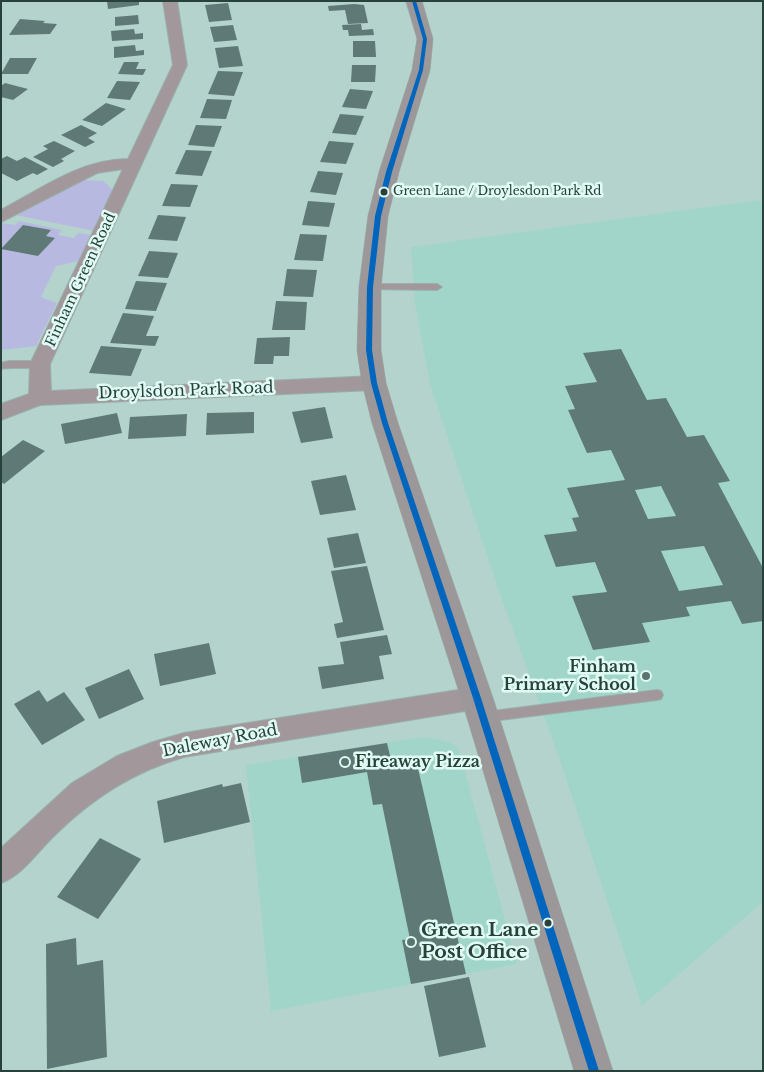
<!DOCTYPE html>
<style>
body{margin:0}
#map{position:relative;width:764px;height:1072px;overflow:hidden;background:#b4d3cc;font-family:"Libre Baskerville",serif}
canvas{display:block}
.frame{position:absolute;inset:0;border:2px solid #29413b;pointer-events:none}
</style>
<div id="map">
<canvas width="764" height="1072"></canvas>
<div class="frame"></div>
</div>
<script>
const ctx = document.querySelector('canvas').getContext('2d');
ctx.lineJoin = 'round';
function fillPath(path, color) {
  ctx.fillStyle = color;
  ctx.fill(path, 'evenodd');
}
function trace(path, color, width, dash) {
  ctx.strokeStyle = color;
  ctx.lineWidth = width;
  ctx.lineCap = dash ? 'butt' : 'round';
  ctx.setLineDash(dash || []);
  ctx.stroke(path);
}
function label(font, color, halo, rows, align = 'center') {
  ctx.font = font + ' "Libre Baskerville",serif';
  ctx.lineWidth = 5;
  ctx.setLineDash([]);
  ctx.textBaseline = 'middle';
  ctx.strokeStyle = halo;
  ctx.fillStyle = color;
  for (const [text, x, y, turn = 0] of rows) {
    ctx.save();
    ctx.translate(x, y);
    ctx.rotate((+turn || 0) * Math.PI / 180);
    ctx.textAlign = isNaN(turn) ? turn : align;
    if (halo) ctx.strokeText(text, 0, 0);
    ctx.fillText(text, 0, 0);
    ctx.restore();
  }
}
const built = new Path2D(`
 M760,200l3,5v697l-121,104 -83,-248 -59,-164 -70,-210 -15,-80 -4,-57z
 M422,737l24,4 10,5 4,7 57,211 -246,47 -25,-246z`);
const green = new Path2D(`
 M83,180l20,1 10,9 -19,41 -78,-16z
 M19,221l43,9 -4,5 16,3 4,-5 14,2 -13,26 -23,5 -15,31 16,6 -21,43 -35,4v-127l14,2z`);
const building = new Path2D(`
 M107,1h32v4l-31,4z
 M228,3l4,17 -23,2 -4,-17z
 M354,4l10,1 4,18 -20,1 -3,-14 -16,1 -1,-5z
 M138,15l1,9 -24,2v-9z
 M20,19l25,2 -2,2 14,1 -7,10 -41,1z
 M361,24l1,6 11,-1 1,6 -25,1 -1,-6h-5l-1,-5z
 M233,25l4,15 -23,2 -4,-15z
 M134,29l1,5 8,-1v6l-31,2 -1,-10z
 M353,41h22l1,16h-23z
 M135,45l1,6 8,-1v5l-30,3v-11z
 M238,46l5,20 -24,2 -4,-20z
 M10,58h27l-9,16h-27z
 M124,62h15l-3,7h10l-3,6 -25,-1z
 M352,65h24l-1,17h-24z
 M218,71l25,1 -9,24 -26,-2z
 M117,81l23,1 -10,18 -23,-2z
 M5,83l23,6 -15,11 -12,-3v-11z
 M350,89l23,2 -7,18 -24,-2z
 M207,99l25,1 -6,19 -26,-1z
 M106,103l20,6 -24,17 -20,-6z
 M340,114l24,2 -8,19 -24,-2z
 M81,125l16,8 -9,5 7,4 -10,5 -24,-12z
 M196,125l26,1 -8,21 -26,-2z
 M54,141l21,10 -14,8 3,2 -11,6 -20,-10 15,-8 -5,-3z
 M329,141l25,2 -8,21 -26,-2z
 M186,150l26,1 -10,25 -27,-2z
 M7,156l10,5 8,-4 23,12 -11,6 -4,-2 -16,8 -16,-8v-14z
 M318,171l25,2 -7,22 -26,-3z
 M171,184l27,1 -8,22 -28,-1z
 M308,201l27,2 -6,24 -27,-2z
 M158,215l28,2 -9,24 -29,-2z
 M23,225l28,5 -5,6 9,2 -17,18 -37,-7z
 M300,234l27,1 -4,26 -29,-1z
 M149,251l29,2 -10,25 -30,-2z
 M287,269l30,1 -4,27 -30,-1z
 M136,281l31,2 -11,28 -31,-2z
 M276,301l31,1 -2,28h-33z
 M123,313l31,3 -8,20h13l-4,10 -45,-3z
 M290,337l-1,19h-15l-1,8h-19l3,-26z
 M101,346l41,3 -11,27 -42,-3z
 M621,349l26,51 19,-2 21,39 17,-2 26,46 -12,2 45,85v53l-21,3 -11,-23 -45,6 4,9 -48,7 8,19 -57,8 -21,-54 35,-4 -12,-30 -39,5 -12,-32 33,-4 -5,-13 7,-1 -12,-29 58,-8 -14,-30 -24,3 -19,-43 7,-1 -10,-23 32,-4 -14,-29zM661,486l15,30 -28,3 -13,-29zM704,546l19,39 -44,6 -18,-40z
 M325,407l8,31 -32,5 -9,-31z
 M254,412v21l-48,2 1,-22z
 M117,413l5,20 -57,11 -4,-20z
 M187,414l-1,22 -58,3 2,-22z
 M23,440l22,11 -41,33 -3,-2v-25z
 M346,475l10,35 -36,5 -9,-34z
 M358,533l8,30 -32,5 -7,-30z
 M367,566l17,64 -47,8 -3,-14 9,-2 -12,-51z
 M387,635l5,19 -13,2 5,23 -62,10 -4,-22 26,-3 -4,-22z
 M209,643l7,31 -56,12 -6,-32z
 M129,669l15,30 -45,20 -14,-31z
 M39,690l8,12 17,-10 21,28 -43,25 -28,-41z
 M387,743l6,25 24,-4 49,210 -55,10 -9,-44 8,-1 -28,-135 -9,1 -6,-33 -65,11 -4,-26z
 M241,783l9,39 -86,21 -7,-42 65,-17 1,3z
 M100,838l41,21 -43,60 -41,-22z
 M76,938l1,27 26,-5 4,97 -60,12 -1,-125z
 M469,977l17,70 -47,10 -15,-71z`);
const lane = new Path2D(`
 M370,284h67l5,3 -5,3 -70,-1 -2,-2z
 M9,361h31l5,3c-7,7 -32,2 -44,5v-6z
 M657,690l4,1 2,4 -2,4 -4,1 -172,22 -5,-1 -1,-4 1,-4 5,-1z`);
const street = new Path2D(`
 M163,1h14l10,64 -137,299 1,27 323,-15 7,2 3,5 -3,5 -7,2 -334,15 -39,15v-16l28,-10 1,-30 93,-195 -26,4 -96,49v-12c40,-21 80,-51 127,-51l45,-94z
 M477,687l9,3 4,8 -4,8 -9,3 -293,48c-51,15 -91,41 -129,78 -17,16 -32,40 -54,48v-35l71,-65 45,-27 36,-14 31,-9z`);
const secondary = new Path2D(`
 M406,1h16l11,38 -3,31 -31,102 -11,44 -7,71v63l5,33 12,40 95,275 120,373h-39l-113,-373 -89,-275 -10,-40 -5,-33 2,-63 9,-71 11,-44 33,-102 5,-31z`);
const bus1 = new Path2D(`
 M412,1h4l11,38 -4,31 -31,102 -11,44 -8,71 -1,63 5,33 11,40 93,275 118,373h-10l-116,-373 -91,-275 -11,-40 -5,-33 1,-63 8,-71 11,-44 33,-102 4,-31z`);
const markers = [
 [384,192,4.5,"#29413b"],
 [646,676,5,"#5a746e"],
 [345,762,5,"#5a746e"],
 [548,923,4.5,"#29413b"],
 [411,942,5,"#5a746e"]
];
const farBusnames = [
 ["Green Lane / Droylesdon Park Rd",393,192]
];
const farStreetnames = [
 ["Finham Green Road",81,280,-65]
];
const streetNames = [
 ["Droylsdon Park Road",186,391,-2],
 ["Daleway Road",220,741,-11]
];
const poiNames = [
 ["Finham",636,667],
 ["Primary School",636,685],
 ["Fireaway Pizza",355,762,"left"]
];
const nearPoinames = [
 ["Green Lane",421,931],
 ["Post Office",421,953]
];
fillPath(built, '#a2d5c9');
fillPath(green, '#b8b9e1');
fillPath(building, '#5e7976');
trace(lane, '#98b1ab', 2);
trace(street, '#98b1ab', 2);
trace(secondary, '#98b1ab', 1);
fillPath(lane, '#a2989c');
fillPath(street, '#a2989c');
fillPath(secondary, '#9c9799');
fillPath(bus1, '#0065bd');
for (const [x, y, r, color] of markers) {
  const dot = new Path2D();
  dot.arc(x, y, r, 0, 2 * Math.PI);
  ctx.fillStyle = color;
  ctx.fill(dot);
  trace(dot, '#dffbf3', 2);
}
label('12px', '#29413b', '#dffbf3', farBusnames, 'left');
label('14px', '#29413b', '#dffbf3', farStreetnames);
label('16px', '#29413b', '#dffbf3', streetNames);
label('bold 16px', '#29413b', '#dffbf3', poiNames, 'right');
label('bold 19px', '#29413b', '#dffbf3', nearPoinames, 'left');
</script>
